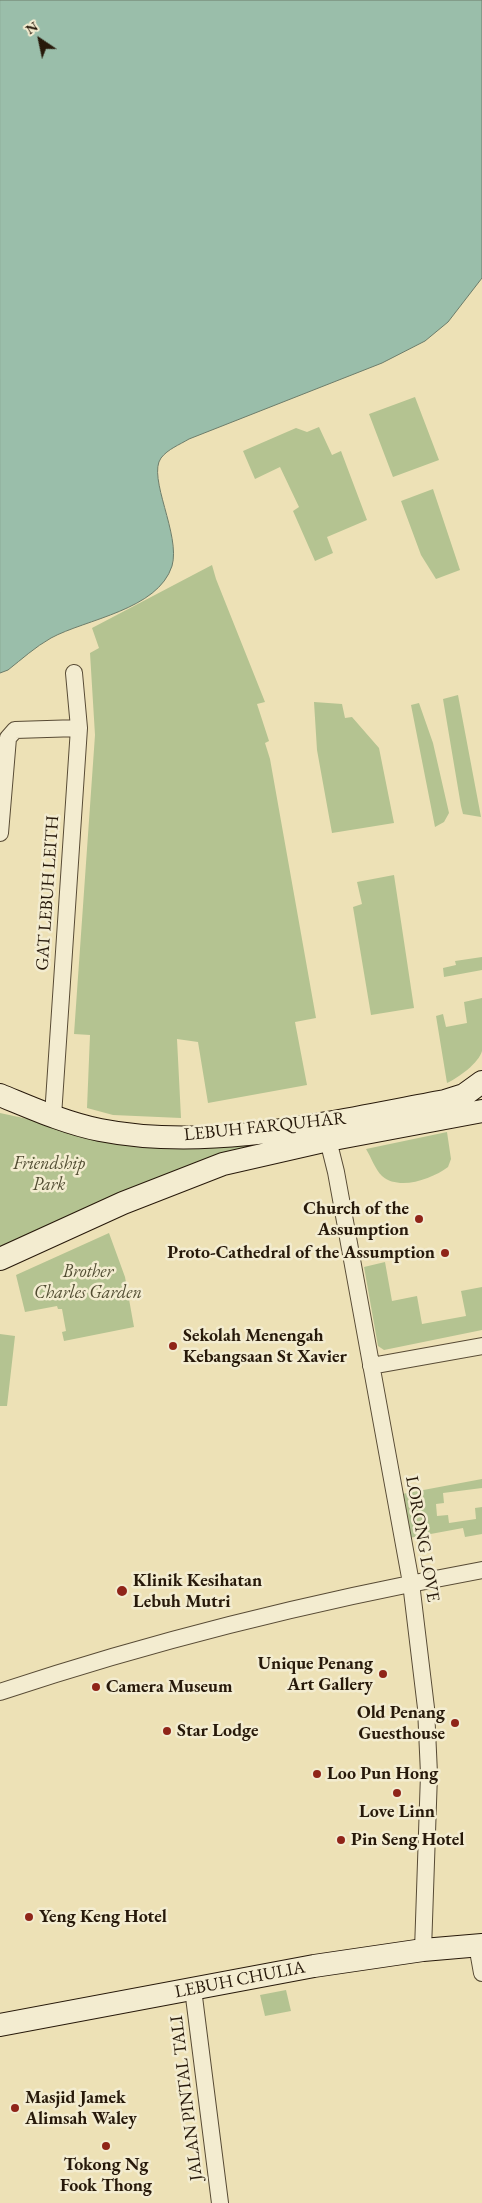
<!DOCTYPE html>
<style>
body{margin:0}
#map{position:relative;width:482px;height:2203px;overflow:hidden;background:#ede1b6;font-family:"EB Garamond",serif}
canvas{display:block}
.north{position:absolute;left:15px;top:15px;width:50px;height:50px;-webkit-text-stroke:4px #f3ecd0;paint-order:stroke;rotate:326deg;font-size:14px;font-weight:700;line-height:20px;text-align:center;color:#27190a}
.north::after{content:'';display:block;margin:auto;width:18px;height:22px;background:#27190a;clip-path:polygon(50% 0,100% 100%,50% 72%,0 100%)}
</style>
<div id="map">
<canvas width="482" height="2203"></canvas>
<div class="north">N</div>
</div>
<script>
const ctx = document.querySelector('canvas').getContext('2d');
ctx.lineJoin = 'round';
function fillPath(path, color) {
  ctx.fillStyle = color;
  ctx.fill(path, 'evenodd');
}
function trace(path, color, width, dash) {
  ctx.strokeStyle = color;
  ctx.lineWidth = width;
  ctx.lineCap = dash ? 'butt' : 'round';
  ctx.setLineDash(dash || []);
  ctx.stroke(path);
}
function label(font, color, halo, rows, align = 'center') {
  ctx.font = font + ' "EB Garamond",serif';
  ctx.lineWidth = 5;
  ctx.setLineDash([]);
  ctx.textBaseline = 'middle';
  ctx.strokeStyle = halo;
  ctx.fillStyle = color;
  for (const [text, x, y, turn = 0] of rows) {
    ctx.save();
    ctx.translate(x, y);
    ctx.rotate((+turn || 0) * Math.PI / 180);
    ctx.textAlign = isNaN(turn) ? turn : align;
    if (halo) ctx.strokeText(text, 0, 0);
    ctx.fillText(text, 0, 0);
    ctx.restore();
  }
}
const green = new Path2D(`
 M415,397l24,63 -46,17 -24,-63z
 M319,427l13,28 9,-4 26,69 -40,17 6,16 -18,8 -22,-50 6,-4 -19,-40 -25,12 -12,-28 53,-23 11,4z
 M433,489l27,81 -24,9 -15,-24 -20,-54z
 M212,565l4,14 49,123 -8,2 12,37 -4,2 5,16 46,259 -21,4 12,63 -99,18 -10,-61 -21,-3 4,79 -68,-3 -26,-7 3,-73 -16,-1 21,-299 -5,-82 9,-5 -7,-20z
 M458,695l23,122 -18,-3 -2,-8 -18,-107z
 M314,702l28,2 3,14 7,-1 27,31 15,75 -62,10 -15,-83z
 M419,703l14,40 16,70 -5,9 -9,5 -24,-122z
 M394,875l20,133 -43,7 -18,-108 9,-3 -5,-22z
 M482,957v13l-38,7 -1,-9 13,-3 -1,-4z
 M482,998c0,14 0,41 0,53 -3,12 -24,27 -35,32l-11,-67 7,-2 3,13 21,-4 -3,-21z
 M0,1113l51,11 231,16 -282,110z
 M447,1132l4,27 -3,8c-16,12 -49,24 -66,9 -7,-7 -11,-19 -16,-27z
 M109,1233l16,44 9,50 -70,14 -2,-9 4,-1 -4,-22h-4l-1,-3 -32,6 -9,-37z
 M385,1262l7,39 25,-5 5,28 44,-8 -5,-25 21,-4v43l-98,20 -6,-4 -14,-79z
 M0,1334l15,2 -8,70h-7z
 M482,1479v9l-39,5 1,10 -8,1 1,12 11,-1 1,8 27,-4 -1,-11 7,-1v27l-17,3 -2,-9 -54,10 -7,-44z
 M286,1990l5,21 -26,5 -5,-21z`);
const water = new Path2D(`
 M0,0h482v278l-34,44 -23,19 -43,22 -193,76c-10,6 -21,10 -28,19 -14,19 20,77 11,108 -14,44 -86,53 -121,72 -16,9 -29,21 -43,32l-8,3z`);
const minor = new Path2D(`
 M0,833l8,-95 7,-8 64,-2
 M53,1116l26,-388 -5,-55
 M328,1140l8,32 75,411 15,125 3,66 -6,176
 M371,1366l111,-20
 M0,1692c158,-53 319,-92 482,-122
 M477,1945l5,28
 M193,1989l27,214`);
const secondary = new Path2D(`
 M0,1095c32,13 65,28 100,35 111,22 235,-9 345,-29l19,-6 18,-13
 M0,1259l123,-56 100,-39 105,-24 154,-29
 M0,2025l314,-59 109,-16 59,-5`);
const markers = [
 [419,1219,5,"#8f2418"],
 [445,1253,5,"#8f2418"],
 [173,1346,5,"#8f2418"],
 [122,1591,6,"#8f2418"],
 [383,1674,5,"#8f2418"],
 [96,1687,5,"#8f2418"],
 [455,1723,5,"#8f2418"],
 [167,1731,5,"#8f2418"],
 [317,1774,5,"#8f2418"],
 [397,1793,5,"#8f2418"],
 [341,1840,5,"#8f2418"],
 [29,1917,5,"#8f2418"],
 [15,2108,5,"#8f2418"],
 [106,2146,5,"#8f2418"]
];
const streetNames = [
 ["GAT LEBUH LEITH",48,893,-86],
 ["LEBUH FARQUHAR",265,1127,-6],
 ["LORONG LOVE",422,1539,80],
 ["LEBUH CHULIA",240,1980,-11],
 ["JALAN PINTAL TALI",187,2098,-97]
];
const parkNames = [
 ["Friendship",49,1164],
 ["Park",49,1185],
 ["Brother",88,1272],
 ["Charles Garden",88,1293]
];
const poiNames = [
 ["Church of the",409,1209,"right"],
 ["Assumption",409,1230,"right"],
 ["Proto-Cathedral of the Assumption",435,1253,"right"],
 ["Sekolah Menengah",183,1336],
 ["Kebangsaan St Xavier",183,1357],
 ["Klinik Kesihatan",133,1581],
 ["Lebuh Mutri",133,1602],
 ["Unique Penang",373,1664,"right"],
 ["Art Gallery",373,1685,"right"],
 ["Camera Museum",106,1687],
 ["Old Penang",445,1713,"right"],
 ["Guesthouse",445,1734,"right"],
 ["Star Lodge",177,1731],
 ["Loo Pun Hong",327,1774],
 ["Love Linn",397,1812,"center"],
 ["Pin Seng Hotel",351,1840],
 ["Yeng Keng Hotel",39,1917],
 ["Masjid Jamek",25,2098],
 ["Alimsah Waley",25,2119],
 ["Tokong Ng",106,2165,"center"],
 ["Fook Thong",106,2186,"center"]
];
fillPath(green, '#b4c391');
fillPath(water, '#9abeaa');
trace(water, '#6c7c6a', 1);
trace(minor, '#584b35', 18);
trace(secondary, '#27190a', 24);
trace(minor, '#f3ecd0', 16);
trace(secondary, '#f3ecd0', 22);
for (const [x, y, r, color] of markers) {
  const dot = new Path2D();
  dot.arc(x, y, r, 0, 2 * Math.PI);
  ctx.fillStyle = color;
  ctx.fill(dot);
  trace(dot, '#f3ecd0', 2);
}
label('18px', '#27190a', '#f3ecd0', streetNames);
label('italic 18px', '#514c32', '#f3ecd0', parkNames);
label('bold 18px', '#27190a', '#f3ecd0', poiNames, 'left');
</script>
